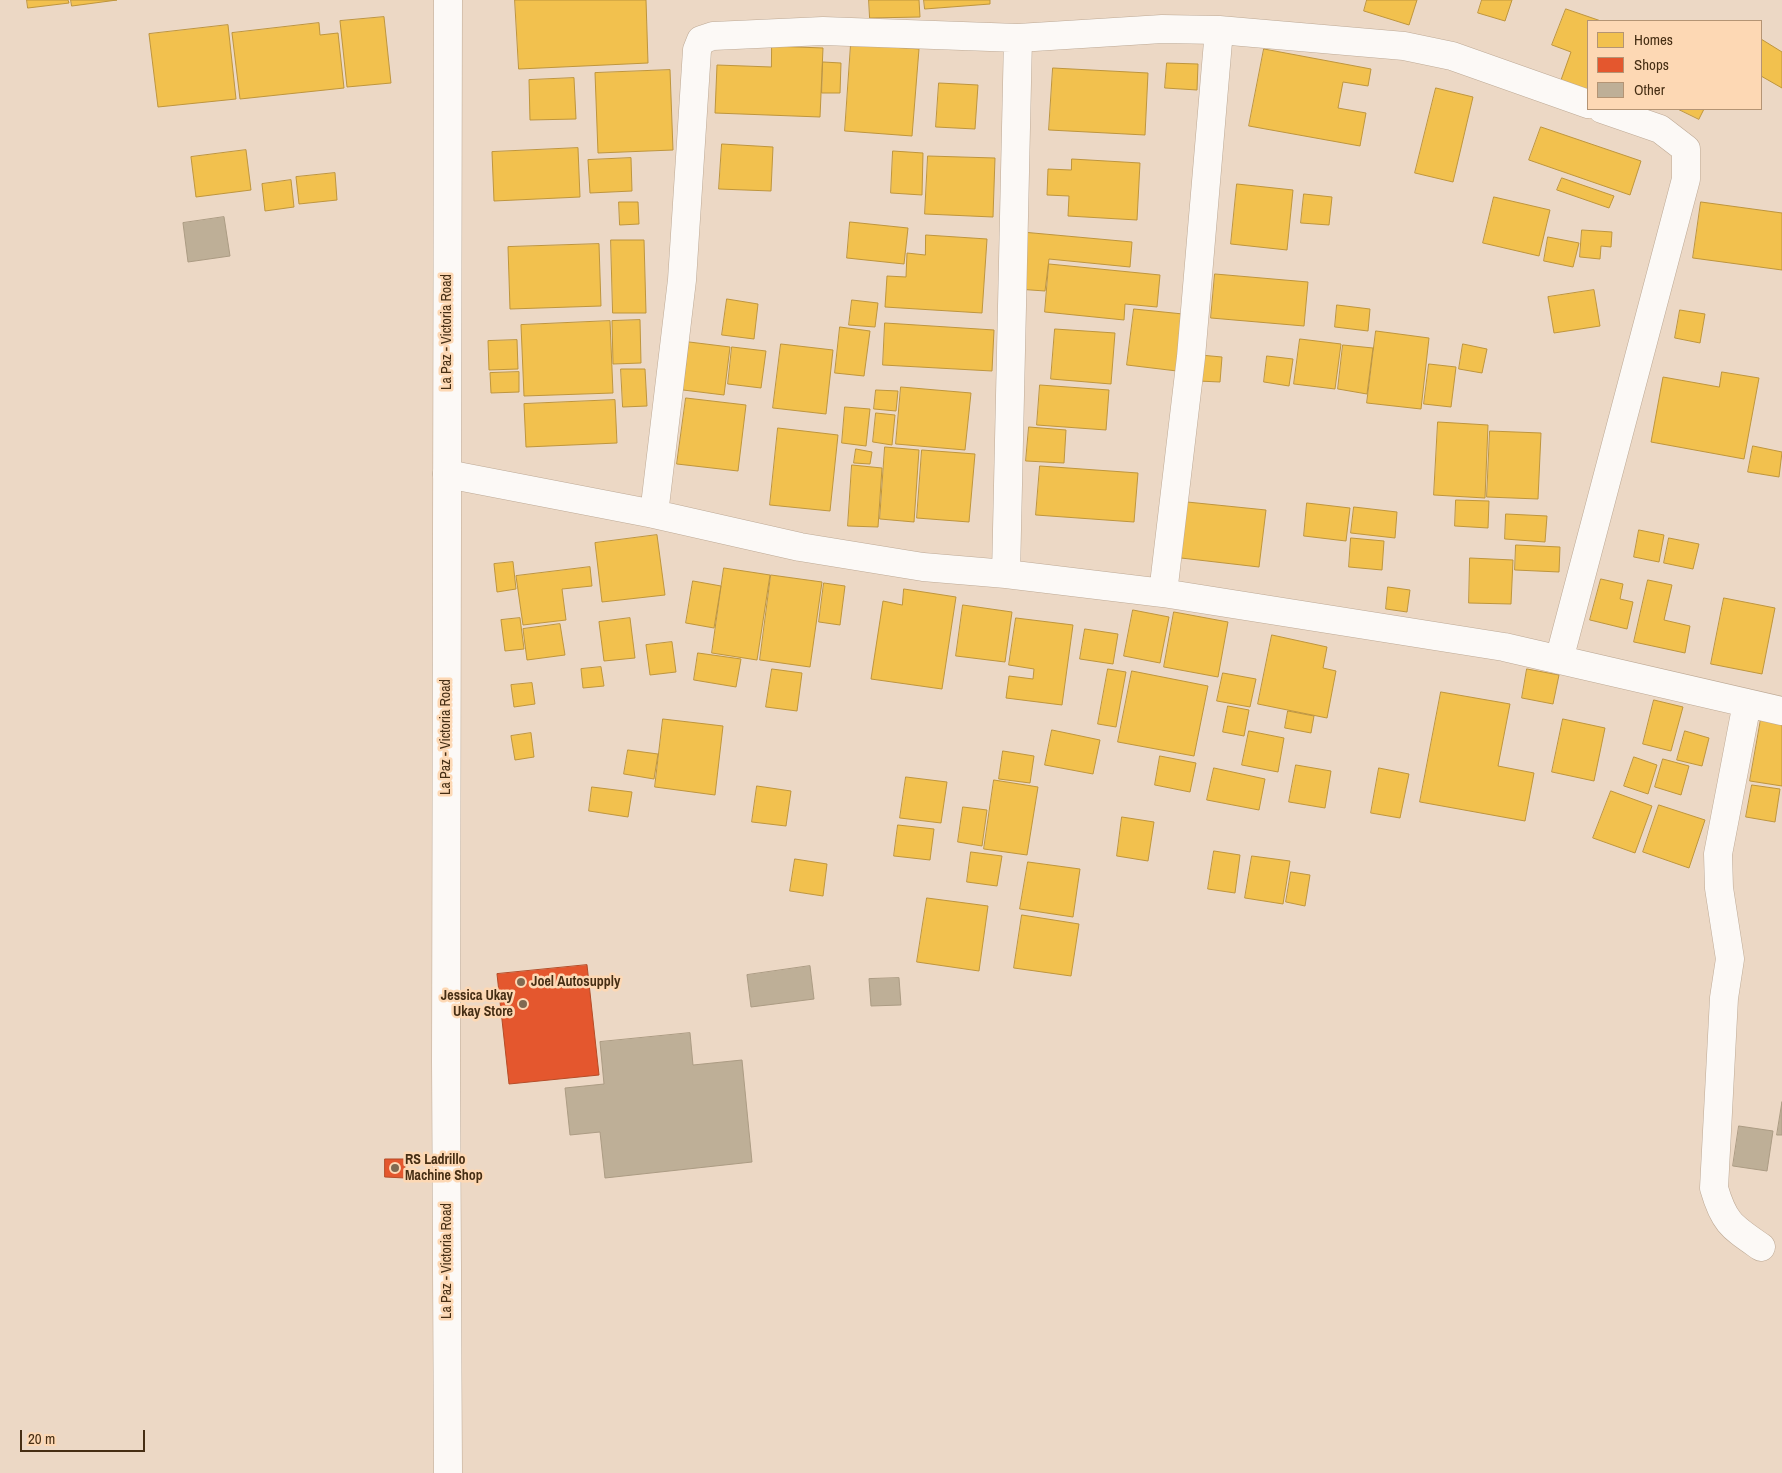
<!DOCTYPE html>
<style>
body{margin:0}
#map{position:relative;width:1782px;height:1473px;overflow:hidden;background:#ecd8c5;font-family:"Archivo Narrow",sans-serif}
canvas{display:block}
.legend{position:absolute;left:1587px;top:20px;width:175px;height:90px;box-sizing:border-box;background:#fdd8b4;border:1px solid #b49474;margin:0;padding:6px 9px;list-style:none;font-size:15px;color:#462e14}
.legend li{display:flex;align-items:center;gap:10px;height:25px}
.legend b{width:25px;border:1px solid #b49474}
.scale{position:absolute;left:20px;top:1430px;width:125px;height:22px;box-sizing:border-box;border:2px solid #462e14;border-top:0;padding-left:6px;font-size:15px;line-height:18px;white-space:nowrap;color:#462e14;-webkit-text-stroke:4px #fdd8b4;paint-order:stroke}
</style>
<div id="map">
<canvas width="1782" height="1473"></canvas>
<ul class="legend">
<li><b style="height:14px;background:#f2c14e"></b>Homes</li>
<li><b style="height:14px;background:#e4572e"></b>Shops</li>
<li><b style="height:14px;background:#beaf97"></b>Other</li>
</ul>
<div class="scale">20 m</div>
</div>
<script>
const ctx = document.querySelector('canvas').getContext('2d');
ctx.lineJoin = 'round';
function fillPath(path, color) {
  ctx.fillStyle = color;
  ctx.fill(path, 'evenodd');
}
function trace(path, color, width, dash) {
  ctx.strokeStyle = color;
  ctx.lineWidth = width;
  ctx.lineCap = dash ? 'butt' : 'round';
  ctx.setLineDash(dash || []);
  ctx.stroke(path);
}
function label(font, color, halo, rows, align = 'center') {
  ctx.font = font + ' "Archivo Narrow",sans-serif';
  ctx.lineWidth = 5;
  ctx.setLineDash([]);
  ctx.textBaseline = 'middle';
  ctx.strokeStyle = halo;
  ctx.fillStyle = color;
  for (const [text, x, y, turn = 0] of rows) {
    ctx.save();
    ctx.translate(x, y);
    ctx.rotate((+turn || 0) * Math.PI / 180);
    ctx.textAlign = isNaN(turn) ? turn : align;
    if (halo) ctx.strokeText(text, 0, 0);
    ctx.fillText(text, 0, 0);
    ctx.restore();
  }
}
const homes = new Path2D(`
 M27,0h41l1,3 -41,5z
 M71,0h46l-45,6z
 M515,0h131l2,63 -129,6z
 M869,0h50l1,17 -50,1z
 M924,0h66v4l-65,5z
 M1367,0h50l-8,25 -45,-14z
 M1482,0h30l-7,21 -27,-8z
 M1566,9l35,12h-13v69l-27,-10 10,-28 -19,-7z
 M384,17l7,66 -44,4 -7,-66z
 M319,23l1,12 18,-2 6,55 -104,11 -8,-66z
 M228,25l8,74 -78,8 -9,-73z
 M1761,39l21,13v36l-21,-12z
 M851,44l68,5 -7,87 -67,-5z
 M772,46l51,2 -3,69 -105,-4 2,-48 54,2z
 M1264,49l107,20 -3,17 -25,-4 -5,26 28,5 -6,33 -111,-20z
 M823,62l18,1 -1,30h-18z
 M1167,63l31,1 -1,26 -32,-2z
 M1053,68l95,5 -3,62 -96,-5z
 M670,70l3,80 -75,3 -3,-80z
 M574,78l2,41 -46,1 -1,-40z
 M939,83l39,2 -3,44 -39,-2z
 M1436,88l37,9 -20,85 -38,-9z
 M1678,109h26l-5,10z
 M1541,127l100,34 -11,34 -101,-35z
 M722,144l51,3 -2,44 -52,-2z
 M578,148l2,49 -86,4 -2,-49z
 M246,150l5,40 -55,7 -5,-40z
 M893,151l30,2 -1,42 -31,-2z
 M928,156l67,2 -2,59 -68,-3z
 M631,158l1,33 -42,2 -2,-33z
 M1072,159l68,4 -3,57 -69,-4 1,-20 -22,-1 1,-26 23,1z
 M335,173l2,27 -38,4 -3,-27z
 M1562,178l52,18 -5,12 -52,-18z
 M291,180l3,27 -29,4 -3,-27z
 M1237,184l56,6 -6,60 -56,-6z
 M1304,194l28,3 -3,28 -28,-2z
 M1494,197l56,13 -11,46 -56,-13z
 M619,202h19l1,22 -19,1z
 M1701,202l81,11v57l-89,-12z
 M850,222l58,6 -4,36 -57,-6z
 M1582,230l30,2 -1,15 -10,-1 -1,13 -20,-2z
 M1022,232l110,10 -2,25 -81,-8 -4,32 -28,-2z
 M926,235l61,4 -5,74 -97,-6 2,-31 19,1 1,-24 18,2z
 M1548,237l31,6 -6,24 -29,-6z
 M611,240h33l2,73h-33z
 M599,244l2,62 -91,3 -2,-62z
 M1049,264l111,11 -3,32 -32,-3 -1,16 -79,-8z
 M1215,274l93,8 -4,44 -93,-8z
 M1594,290l6,36 -46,7 -6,-36z
 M727,299l31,5 -4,35 -32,-4z
 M852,300l26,3 -3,24 -26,-2z
 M1337,305l33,4 -2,22 -33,-4z
 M1134,309l49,5 -6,57 -50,-6z
 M1680,310l25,4 -5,29 -25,-5z
 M640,320l1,43 -28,1 -1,-43z
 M610,321l3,72 -89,3 -3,-71z
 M885,323l109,7 -2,41 -109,-6z
 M840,327l30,4 -6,45 -29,-3z
 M1055,329l60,4 -4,51 -60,-5z
 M1376,331l53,7 -8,71 -54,-6z
 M1300,339l41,5 -6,45 -41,-5z
 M517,340l1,29 -29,1 -1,-29z
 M689,342l41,5 -6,48 -41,-5z
 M781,344l52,6 -7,64 -53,-6z
 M1463,344l24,5 -5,24 -23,-4z
 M1343,345l30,3 -6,46 -29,-5z
 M732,347l34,4 -5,37 -33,-4z
 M1200,355l22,2 -2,25 -22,-1z
 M1267,356l26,3 -4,27 -25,-4z
 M1429,364l27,3 -5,40 -27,-3z
 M621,369h24l2,37 -24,1z
 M519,372v20l-28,1 -1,-20z
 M1722,372l37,6 -15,81 -93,-17 12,-65 56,10z
 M1040,385l69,5 -3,40 -69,-5z
 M901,387l70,6 -6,57 -69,-6z
 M876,390l22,1 -2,20 -22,-2z
 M686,398l60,7 -8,66 -61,-7z
 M615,400l2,43 -91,4 -2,-43z
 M845,407l25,2 -4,37 -24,-3z
 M876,413l19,2 -3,30 -19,-3z
 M1438,422l50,3 -3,73 -51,-3z
 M1029,427l37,3 -2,33 -38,-2z
 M778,428l60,7 -8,76 -60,-6z
 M1490,431l51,2 -3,66 -51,-2z
 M1753,446l29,6 -3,25 -31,-5z
 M885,447l34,3 -5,72 -34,-3z
 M856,449l16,3 -2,12 -16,-1z
 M922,450l53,4 -6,68 -52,-4z
 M852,465l30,3 -4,59 -30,-1z
 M1040,466l98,7 -4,49 -98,-7z
 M1456,500l33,1 -1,27 -33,-2z
 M1187,502l79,8 -7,57 -78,-9z
 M1307,503l43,5 -4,33 -42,-5z
 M1354,507l43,5 -2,26 -44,-5z
 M1506,514l41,2 -2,26 -40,-3z
 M1639,530l25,5 -5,27 -25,-5z
 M657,535l8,60 -63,7 -7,-59z
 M1351,538l33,3 -2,29 -33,-3z
 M1669,538l30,6 -6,25 -29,-6z
 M1516,545l44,2 -1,25 -44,-2z
 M1470,558l43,2 -2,44 -42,-1z
 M513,562l3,27 -19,3 -3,-28z
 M590,567l2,19 -30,3 4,31 -43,5 -7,-49z
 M724,568l46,7 -13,85 -45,-7z
 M771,575l51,7 -12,85 -50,-7z
 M1601,579l22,5 -3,15 13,3 -6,27 -37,-9z
 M1648,580l24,5 -8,35 26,6 -5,27 -51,-11z
 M693,581l28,5 -7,42 -28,-5z
 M824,583l21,3 -5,39 -21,-3z
 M1388,587l22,3 -3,22 -21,-3z
 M904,589l52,8 -14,92 -71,-10 12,-78 19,4z
 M1724,598l51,10 -13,66 -51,-10z
 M963,605l49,7 -7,50 -49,-6z
 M1133,610l36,7 -9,46 -36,-7z
 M1174,612l54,10 -10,55 -54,-10z
 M520,618l4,31 -19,2 -4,-31z
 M630,618l5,40 -31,3 -5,-39z
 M1016,618l57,7 -11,80 -56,-7 3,-22 24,3 1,-10 -25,-4z
 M560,624l5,31 -38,5 -4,-31z
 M1085,629l33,5 -5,30 -33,-5z
 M1272,635l55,12 -4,21 13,3 -9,47 -69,-14z
 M672,642l4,30 -26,3 -4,-30z
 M698,653l43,6 -5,28 -42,-7z
 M601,667l3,19 -21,2 -2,-19z
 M772,669l30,4 -5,38 -31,-4z
 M1108,669l18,3 -10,55 -18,-3z
 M1527,669l32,6 -6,29 -31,-6z
 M1132,671l76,15 -14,70 -76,-14z
 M1223,673l33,6 -6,28 -33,-6z
 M532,683l3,21 -21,3 -3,-22z
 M1441,692l69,12 -12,62 36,7 -9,48 -105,-19z
 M1654,700l29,7 -12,44 -28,-7z
 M1228,706l21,4 -5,26 -21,-4z
 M1288,711l26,5 -3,17 -26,-5z
 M663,719l60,7 -8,69 -60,-8z
 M1563,719l42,9 -11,53 -42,-9z
 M1761,719l21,4v63l-32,-5z
 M1052,730l48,10 -7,34 -48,-9z
 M1249,731l35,7 -6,34 -36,-7z
 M1685,731l24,7 -7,28 -25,-6z
 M531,733l3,24 -19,3 -4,-24z
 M628,750l30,4 -4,25 -30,-5z
 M1003,751l31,5 -4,27 -31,-4z
 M1160,756l36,7 -6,29 -35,-7z
 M1634,757l23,8 -9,29 -24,-8z
 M1663,759l26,7 -8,29 -26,-8z
 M1296,765l35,6 -6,37 -36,-6z
 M1214,768l51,11 -6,31 -52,-10z
 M1379,768l30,6 -9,44 -29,-5z
 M906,777l41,5 -6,41 -41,-5z
 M994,780l44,7 -11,68 -43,-6z
 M1752,785l28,4 -5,33 -29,-5z
 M757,786l34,5 -5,35 -34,-4z
 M592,787l40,5 -4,25 -39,-6z
 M1611,791l41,15 -17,47 -42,-15z
 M1659,805l46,15 -16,48 -46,-16z
 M963,807l24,3 -5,36 -24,-4z
 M1122,817l32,5 -6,39 -31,-5z
 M898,825l36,4 -4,31 -36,-4z
 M1214,851l26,4 -5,38 -27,-4z
 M971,852l31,4 -5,30 -30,-4z
 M1252,856l38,5 -7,43 -38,-6z
 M795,859l32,5 -4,32 -33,-5z
 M1028,862l52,7 -7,48 -53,-8z
 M1291,872l19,3 -5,31 -19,-4z
 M927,898l61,8 -9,65 -62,-9z
 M1022,915l57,9 -8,52 -57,-8z`);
const shops = new Path2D(`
 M587,965l12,110 -90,9 -12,-110z
 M385,1159h20v19l-20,-1z`);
const building = new Path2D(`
 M224,217l6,39 -42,6 -5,-39z
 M810,966l4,33 -63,8 -4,-32z
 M899,978l2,27 -30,1 -2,-27z
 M690,1033l3,32 49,-5 10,102 -147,16 -5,-46 -30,3 -5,-47 39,-4 -4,-42z
 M1782,1102v33h-5z
 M1739,1126l34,5 -6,40 -34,-5z`);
const minor = new Path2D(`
 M447,474l207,40 146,33 123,20 83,7 157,19 341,54 278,64
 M654,514l28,-234 15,-230 4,-10 12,-4 110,-5 195,7
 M1006,574l12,-536 144,-9 57,1 185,16 48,10 136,48
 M1163,593l28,-236 28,-327
 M1559,660l127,-481v-30l-26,-20 -58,-20
 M1747,703l-29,151 1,34 11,71 -6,39 -10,190c10,35 18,39 47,59`);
const secondary = new Path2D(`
 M448,1473l-2,-412 2,-1061`);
const markers = [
 [521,982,5,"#806a52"],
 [523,1004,5,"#806a52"],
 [395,1168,5,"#806a52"]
];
const streetNames = [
 ["La Paz - Victoria Road",447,332,-90],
 ["La Paz - Victoria Road",446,737,-90],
 ["La Paz - Victoria Road",447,1261,-90]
];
const poiNames = [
 ["Joel Autosupply",531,982],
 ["Jessica Ukay",513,996,"right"],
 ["Ukay Store",513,1012,"right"],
 ["RS Ladrillo",405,1160],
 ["Machine Shop",405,1176]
];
fillPath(homes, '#f2c14e');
trace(homes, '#be953d', 1);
fillPath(shops, '#e4572e');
trace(shops, '#b54b26', 1);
fillPath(building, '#beaf97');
trace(building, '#ab9b83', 1);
trace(minor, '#bda995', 29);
trace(secondary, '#bda995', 29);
trace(minor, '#fcf9f6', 28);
trace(secondary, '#fcf9f6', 28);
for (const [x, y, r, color] of markers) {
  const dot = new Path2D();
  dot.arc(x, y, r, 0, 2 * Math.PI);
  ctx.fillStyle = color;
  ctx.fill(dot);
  trace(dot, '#fdd8b4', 2);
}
label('14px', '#462e14', '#fdd8b4', streetNames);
label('bold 14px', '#462e14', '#fdd8b4', poiNames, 'left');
</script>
